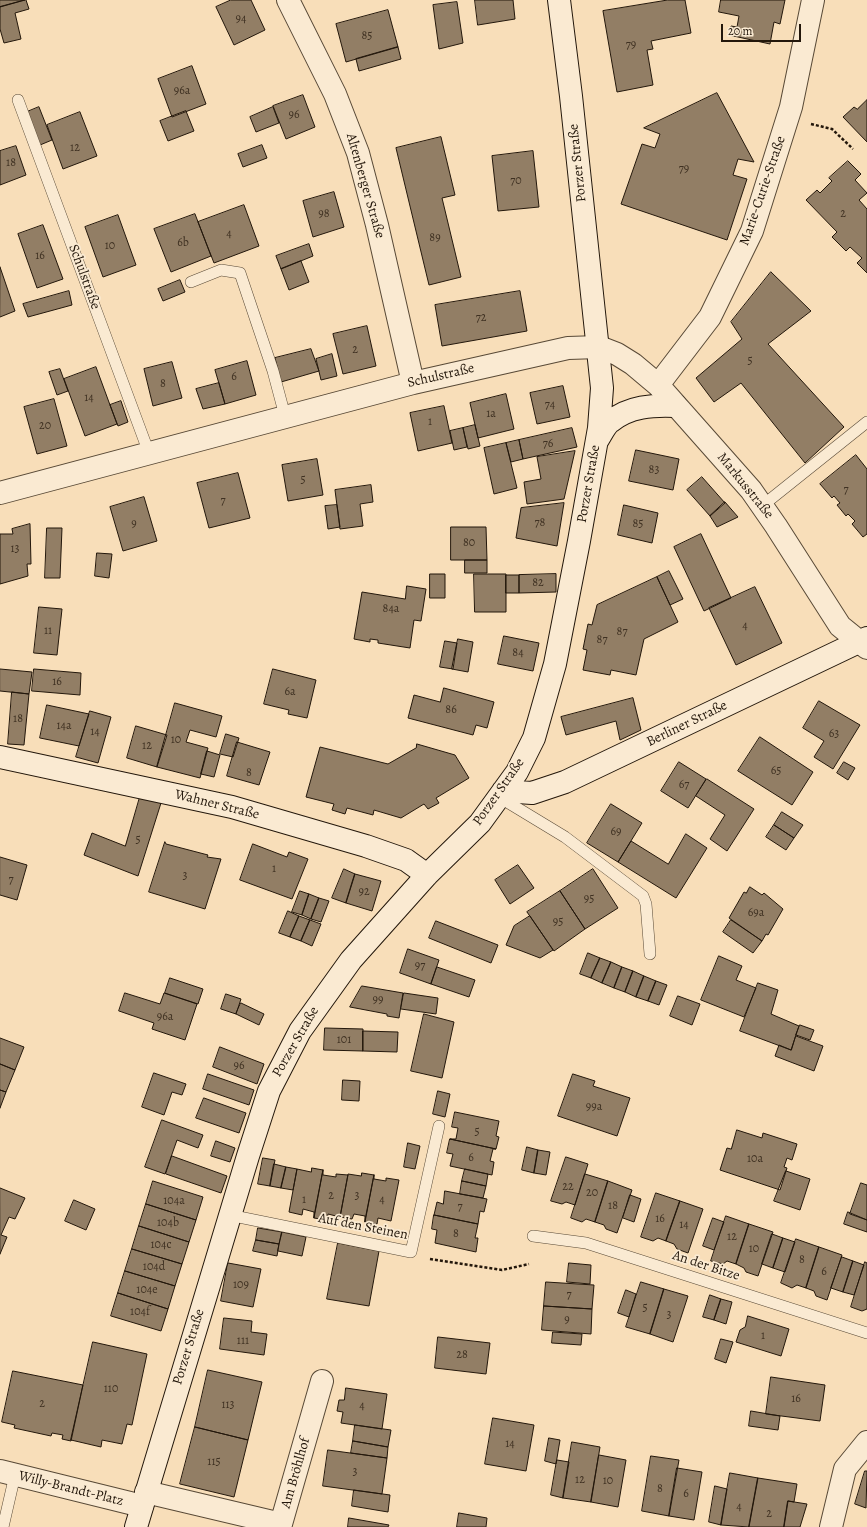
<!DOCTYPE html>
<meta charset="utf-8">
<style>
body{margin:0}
#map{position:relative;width:867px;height:1527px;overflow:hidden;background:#f8deb9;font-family:Alegreya,serif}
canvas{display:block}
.scale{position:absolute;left:721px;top:24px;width:80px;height:18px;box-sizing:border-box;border:2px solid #23170b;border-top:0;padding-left:5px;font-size:12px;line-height:14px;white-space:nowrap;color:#23170b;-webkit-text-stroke:3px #faead2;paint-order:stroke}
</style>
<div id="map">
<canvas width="867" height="1527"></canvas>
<div class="scale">20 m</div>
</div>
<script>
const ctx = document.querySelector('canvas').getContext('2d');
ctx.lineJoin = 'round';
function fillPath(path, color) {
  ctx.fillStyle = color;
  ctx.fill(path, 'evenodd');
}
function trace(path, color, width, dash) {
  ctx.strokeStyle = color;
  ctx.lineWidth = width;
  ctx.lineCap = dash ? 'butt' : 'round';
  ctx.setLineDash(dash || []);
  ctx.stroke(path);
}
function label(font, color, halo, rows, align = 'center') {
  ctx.font = font + ' Alegreya,serif';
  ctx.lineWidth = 3.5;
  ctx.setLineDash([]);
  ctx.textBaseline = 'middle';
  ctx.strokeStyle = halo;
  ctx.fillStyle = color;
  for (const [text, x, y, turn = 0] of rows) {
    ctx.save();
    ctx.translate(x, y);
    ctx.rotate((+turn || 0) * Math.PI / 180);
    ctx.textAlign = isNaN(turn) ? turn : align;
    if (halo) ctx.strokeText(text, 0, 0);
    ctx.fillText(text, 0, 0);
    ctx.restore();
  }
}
const building = new Path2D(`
 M0,0h25l-25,7z
 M26,0l3,9 -14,4 6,26 -17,4 -4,-14v-22z
 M231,0h20l14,30 -31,15 -18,-38z
 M475,0h38l2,19 -37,6z
 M668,0h17l6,33 -40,8 2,8 -6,1 6,35 -36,7 -14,-81z
 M721,0h64l-5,24 -6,-2 -4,22 -41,-9 2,-9 6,1 2,-11 -20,-4z
 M457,2l6,41 -24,6 -6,-44z
 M388,10l10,37 -52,15 -10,-38z
 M398,47l3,12 -42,12 -3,-12z
 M192,66l14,38 -34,13 -14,-38z
 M717,93l37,69 -16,-3 -5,16 14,4 -20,61 -106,-36 21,-60 13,4 5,-14 -16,-6z
 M303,95l12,32 -29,12 -13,-33z
 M867,100v42l-24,-25 11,-10 3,2z
 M39,107l13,33 -12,5 -13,-33z
 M273,107l6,16 -23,9 -6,-15z
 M186,111l8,20 -26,10 -8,-20z
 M80,112l17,44 -34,13 -16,-44z
 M441,137l14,58 -13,3 19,79 -32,8 -33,-137z
 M262,145l5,13 -24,9 -5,-13z
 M16,146l10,29 -26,10v-34z
 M533,151l6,56 -41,4 -6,-55z
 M848,161l13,13 -6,6 12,13 -8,7 8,9v64l-10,-10 5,-5 -12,-11 -4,4 -14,-14 5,-5 -31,-32 11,-10 3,3 12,-12 -3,-3z
 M334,192l10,35 -31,10 -10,-36z
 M244,205l15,41 -45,17 -16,-41z
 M195,214l16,42 -40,16 -17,-43z
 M118,215l18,50 -33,12 -18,-50z
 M43,225l20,54 -26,9 -19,-54z
 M309,244l4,12 -32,13 -5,-13z
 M301,261l8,21 -20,8 -8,-21z
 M0,267l15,44 -15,6z
 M771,272l40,39 -43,33 76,83 -39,36 -64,-80 -27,19 -18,-24 46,-39 -11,-17z
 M180,280l5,12 -22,9 -5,-12z
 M69,291l3,14 -44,12 -5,-13z
 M520,291l7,40 -85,15 -7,-41z
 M367,326l9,40 -33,8 -10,-40z
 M311,349l8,22 -38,11 -6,-24z
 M332,354l5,22 -16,4 -5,-21z
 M247,361l9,34 -31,9 -10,-34z
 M172,362l10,36 -29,8 -9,-37z
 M96,367l21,57 -32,12 -21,-57z
 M60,369l8,22 -11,4 -8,-23z
 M219,383l6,21 -22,5 -7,-20z
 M563,386l7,31 -33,7 -7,-31z
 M506,394l8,35 -36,9 -8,-35z
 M54,399l13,47 -30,8 -13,-47z
 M121,401l7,21 -10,4 -8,-21z
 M444,406l8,37 -34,8 -8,-38z
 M475,425l5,21 -12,3 -5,-21z
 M463,428l4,19 -13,3 -4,-19z
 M572,428l5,19 -54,12 -4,-19z
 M519,440l4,19 -12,3 -5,-19z
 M506,443l11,45 -23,6 -10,-46z
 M636,450l43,9 -6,31 -44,-9z
 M575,451l-11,48 -37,5 -3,-22 17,-3 -4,-22z
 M856,455l11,14v65l-4,3 -11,-13 3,-3 -7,-7 -2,2 -9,-11 3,-2 -6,-7 -2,2 -12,-14z
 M317,459l6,36 -35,6 -6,-36z
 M238,473l12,45 -41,10 -12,-45z
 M702,477l23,26 -15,13 -23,-26z
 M371,485l2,17 -13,2 3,22 -23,3 -5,-39z
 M144,497l13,44 -34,10 -13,-44z
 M725,502l13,15 -21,10 -7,-11z
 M564,503l-7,43 -41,-8 5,-30z
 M337,505l3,22 -12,2 -3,-23z
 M624,505l34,8 -6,30 -34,-8z
 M30,524l1,40h-4l1,12 -28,8v-50h13l-1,-5z
 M451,527h35l1,33h-36z
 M47,528h15l-2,50h-15z
 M701,534l30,64 -27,13 -30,-64z
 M97,553l15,1 -3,24 -14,-2z
 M465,560h22v13h-22z
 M669,571l14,28 -13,6 -13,-28z
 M430,574h15v24h-15z
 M474,574h32v38h-31z
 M556,574v18l-37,1v-18z
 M506,575h13v18h-13z
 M657,577l21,45 -34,17 -8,36 -25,-5 -1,5 -27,-5 4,-20 -4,-1 5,-25 4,1 5,-20z
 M407,586l19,3 -5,32 -7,-1 -4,28 -32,-5v-3l-8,-1v3l-16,-3 8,-47 43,7z
 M755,587l27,56 -46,22 -27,-57z
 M39,607l23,2 -5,46 -23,-2z
 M504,636l35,7 -6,28 -35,-7z
 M458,639l15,3 -5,30 -16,-3z
 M445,641l12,2 -4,26 -13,-2z
 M0,669l32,3 -3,22 -29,-3z
 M34,669l47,4 -1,22 -48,-4z
 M273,669l43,11 -9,38 -19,-4 1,-4 -25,-6z
 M444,688l50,14 -7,26 -11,-3 -3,10 -65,-17 6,-23 26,7z
 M12,692l17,2 -5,51 -16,-1z
 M633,698l8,32 -21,10 -4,-19 -50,14 -5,-18z
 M819,701l41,24 -27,44 -19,-12 10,-16 -21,-13z
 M175,703l47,13 -6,21 -26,-7 -4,12 22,6 -8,30 -43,-11z
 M47,705l42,9 -10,32 -39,-8z
 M90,711l21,6 -13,46 -22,-6z
 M136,726l31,9 -10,32 -30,-9z
 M226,734l13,4 -6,19 -13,-3z
 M760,737l53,35 -21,33 -54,-34z
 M237,742l33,10 -11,33 -32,-9z
 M417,744l38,11 14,23 -33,20 3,5 -11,6 -4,-5 -23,14 -27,-8 -1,5 -26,-7 -2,6 -13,-4 2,-6 -28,-7 14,-50 68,17 28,-16z
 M207,751l13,4 -6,22 -13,-3z
 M679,762l27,17 -18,29 -27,-17z
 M844,762l11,6 -7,12 -11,-7z
 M707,779l47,30 -27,42 -17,-12 15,-24 -29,-19z
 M140,797l21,6 -23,73 -54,-21 8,-22 33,13z
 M611,804l31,19 -24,39 -31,-19z
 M782,812l21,13 -9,13 -20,-13z
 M774,825l20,13 -8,12 -20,-13z
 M686,834l21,14 -31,50 -58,-36 13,-21 37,23z
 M165,842l1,2 42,11 -1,2 14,2 -16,50 -56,-17z
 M253,844l34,13 2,-5 19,7 -16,40 -52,-19z
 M0,857l27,8 -10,35 -17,-5z
 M518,865l16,23 -24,16 -15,-24z
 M344,869l11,5 -9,29 -14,-5z
 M593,869l25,39 -33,21 -25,-38z
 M355,874l26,7 -9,30 -26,-8z
 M750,887l12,8 2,-2 19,16 -15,26 -2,-1 -4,7 -33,-23 15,-26 2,1z
 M300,891l9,3 -7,21 -10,-3z
 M560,891l25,38 -31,22 -27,-39z
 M309,894l10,4 -8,21 -9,-4z
 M319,898l10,3 -8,21 -10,-3z
 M288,911l11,5 -9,21 -11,-4z
 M299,916l11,4 -9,21 -11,-4z
 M530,916l23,34 -13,8 -34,-13 8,-19z
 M310,920l11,4 -9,22 -11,-5z
 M731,920l31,21 -9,12 -30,-21z
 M436,921l62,24 -7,18 -62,-25z
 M408,949l31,11 -8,24 -31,-11z
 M588,953l12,5 -9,20 -11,-4z
 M719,956l23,10 -6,14 20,8 -12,29 -43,-17z
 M600,958l11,4 -9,21 -11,-5z
 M611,962l11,5 -8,21 -12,-5z
 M437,967l38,13 -6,17 -38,-13z
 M622,967l11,4 -8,21 -11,-4z
 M633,971l11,5 -8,21 -11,-5z
 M644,976l12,5 -8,20 -12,-4z
 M170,978l33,11 -5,15 -33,-11z
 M656,981l11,4 -8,20 -11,-4z
 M758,983l20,7 -7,24 28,12 -8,24 -51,-19z
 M362,986l41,7 -4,25 -12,-2v-2l-37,-7z
 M125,993l35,11 4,-11 33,11 -12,36 -33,-11 2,-6 -35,-12z
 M404,993l34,5 -2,16 -35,-5z
 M226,994l15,5 -5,15 -15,-5z
 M678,996l22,8 -8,21 -22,-9z
 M241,1003l23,11 -5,11 -23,-11z
 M424,1014l30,8 -12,56 -31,-7z
 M800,1025l14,5 -4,10 -14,-5z
 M325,1028l38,1v22l-39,-1z
 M363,1031l35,1 -1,20 -34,-1z
 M796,1036l27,10 -9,25 -39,-15 4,-11 12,5z
 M0,1038l24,9 -9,23 -15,-6z
 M220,1047l44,17 -7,20 -44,-17z
 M0,1064l15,6 -9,22 -6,-2z
 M154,1073l32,11 -4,11 -10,-3 -8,23 -22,-8z
 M208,1074l46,16 -5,15 -46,-16z
 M573,1074l22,7 -2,5 37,12 -13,38 -59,-20z
 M343,1080l17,1 -1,20 -17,-1z
 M0,1090l6,2 -6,16z
 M438,1091l12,3 -5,23 -12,-3z
 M204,1098l42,15 -7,20 -43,-15z
 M455,1112l44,9 -3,15 3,1 -3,12 -46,-10h6l2,-11 -6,-1z
 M162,1120l41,15 -5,13 -21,-8 -12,34 -20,-7z
 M737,1130l25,8 1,-5 34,11 -5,16 -5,-2 -3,9 3,1 -7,22 -60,-20 7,-22 4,1z
 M450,1139l46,10h-3l-3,12 4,1 -2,13 -42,-9 3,-12 -6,-1z
 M216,1141l19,7 -5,14 -19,-6z
 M408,1143l12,3 -5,23 -11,-2z
 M527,1147l11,3 -4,23 -12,-3z
 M538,1150l12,2 -4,23 -12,-2z
 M172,1156l55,20 -6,17 -55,-19z
 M566,1157l22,7 -13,41 -9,-3 -4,2 -11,-3z
 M263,1158l12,2 -5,26 -12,-2z
 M274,1164l12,3 -5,21 -11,-2z
 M286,1167l11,2 -4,21 -12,-2z
 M312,1168l11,2 -9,48v-6l-11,-3 -1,6 -13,-3 8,-43 14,3z
 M465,1169l23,5 -2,12 -24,-5z
 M323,1170v5l13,2v-3l12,1 -8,42 -12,-3 -1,6 -13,-2z
 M786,1171l24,8 -10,31 -26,-9z
 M362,1173l12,2 -9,47v-6l-11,-2 -2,5 -12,-2 8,-43 13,2z
 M585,1174l23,7 -13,41 -9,-3 -4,3 -11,-4z
 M374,1175v4l12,2v-3l13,2 -8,41 -13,-3 -1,6 -12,-2z
 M153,1181l50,16 -7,23 -50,-16z
 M462,1181l24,5 -3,12 -23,-4z
 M608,1181l24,9 -15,43 -11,-4 -2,-4 -9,-3z
 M861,1183l6,2v35l-17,-6z
 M0,1188l25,10 -10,21 -6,-2 -8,18 6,2 -7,17z
 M445,1191l42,8 -3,13 -4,-1 -2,13 -44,-9 3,-13 6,2z
 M656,1193l24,8 -14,40 -8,-3 -5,3 -12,-4z
 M630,1195l11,4 -7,23 -11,-4z
 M74,1200l21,9 -9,21 -21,-9z
 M680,1201l23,8 -15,44 -11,-4 -3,-5 -8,-3z
 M146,1204l50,16 -7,22 -50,-16z
 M848,1212l19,8v12l-23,-8z
 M434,1215l44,9 -3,14h3l-2,14 -41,-9 2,-13 -5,-1z
 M726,1216l23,8 -13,40 -9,-3 -4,3 -12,-3z
 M713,1218l11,4 -10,28 -11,-4z
 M749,1224l24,8 -15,44 -12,-4 -2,-4 -8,-4z
 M139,1226l50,16 -7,22 -50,-15z
 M258,1228l24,4 -3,12 -23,-4z
 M282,1232l24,5 -4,19 -24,-5z
 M772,1234l11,4 -10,30 -11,-4z
 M783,1238l12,4 -10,30 -12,-4z
 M796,1239l23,8 -13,41 -9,-3 -5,3 -11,-5z
 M256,1240l23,4 -2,12 -24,-5z
 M338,1243l41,8 -10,55 -42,-7z
 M819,1247l23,8 -15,45 -11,-4 -2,-5 -8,-3z
 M132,1249l50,15 -7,22 -50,-15z
 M842,1257l11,4 -10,31 -12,-4z
 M853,1261l11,4 -10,30 -11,-3z
 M865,1262l2,1v46l-5,2 -11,-4z
 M228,1263l33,6 -8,38 -32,-6z
 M569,1263l22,2 -1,19 -23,-2z
 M125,1271l50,15 -7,23 -50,-16z
 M546,1282l48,3 -2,24 -48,-3z
 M641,1282l23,7 -14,45 -24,-7z
 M664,1289l24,7 -15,46 -23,-8z
 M626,1290l10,4 -7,23 -11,-4z
 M118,1293l50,16 -7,22 -50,-15z
 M710,1295l11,4 -7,21 -11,-3z
 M721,1299l11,3 -6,22 -12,-4z
 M544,1306l48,3 -1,25 -49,-4z
 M748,1316l41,13 -8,27 -45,-14 4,-12 5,-3z
 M224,1318l28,3 -1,11 16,2 -3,21 -44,-6z
 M553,1332l29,2 -1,11 -29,-2z
 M438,1337l52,6 -4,31 -51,-6z
 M721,1339l12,3 -7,21 -11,-4z
 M93,1342l54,12 -15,71 -5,-1 -5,20 -20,-4 -1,7 -30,-7z
 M208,1370l54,12 -14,58 -53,-13z
 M13,1371l70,14 -12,56 -9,-2 1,-4 -11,-2 -1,3 -37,-8 1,-3 -13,-3z
 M771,1377l54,8 -5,36 -54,-7z
 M346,1388l41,6 -5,35 -41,-6 2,-11 -6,-1 2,-11h5z
 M751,1411l29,5 -2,14 -29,-4z
 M493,1418l41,7 -8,46 -41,-7z
 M355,1425l36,5 -3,17 -35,-6z
 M195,1427l53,13 -14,57 -54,-13z
 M549,1438l11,2 -4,24 -11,-3z
 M353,1441l35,6 -1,11 -36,-5z
 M572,1442l28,5 -9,55 -28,-4z
 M328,1450l59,8 -5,36 -59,-8z
 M599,1455l27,5 -8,47 -27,-5z
 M651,1456l28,4 -10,56 -27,-5z
 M557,1460l12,2 -6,36 -12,-3z
 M677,1468l25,4 -8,48 -25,-4z
 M865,1471h2l-1,37 -11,-4z
 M730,1473l28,5 -9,49 -28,-2z
 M758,1478l39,6 -3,18 -6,-1 -4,26h-35z
 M715,1486l12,3 -6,36 -12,-3z
 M354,1490l36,5 -2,17 -36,-6z
 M788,1501l19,3 -7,23h-16z
 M459,1513l28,5 -1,9h-29z
 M349,1518l40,7 -1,2h-40z`);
const path = new Path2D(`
 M811,124l21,5 21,20
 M430,1259l72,11 27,-6`);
const lane = new Path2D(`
 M18,100l131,353
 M191,282l30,-12 19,3 33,98 12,45
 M762,506l105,-84
 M499,797l66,40 78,59 3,8 4,50
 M229,1215l182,37 28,-126
 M533,1236l53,7 281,90
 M3,1527l12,-52`);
const street = new Path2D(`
 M288,0l47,94 23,59 19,72 36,158
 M658,385l52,-68 42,-86 39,-124 22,-107
 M0,493l413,-110 155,-35 31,-1 18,7 16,10 25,21 93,105 25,36 64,100 27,22
 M0,1471l142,35
 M146,1492l135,32 41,-143
 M831,1527l14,-58 22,-27`);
const secondary = new Path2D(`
 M597,441c4,-6 8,-15 13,-19 19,-16 43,-17 66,-16
 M0,757l232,50 134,39 40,14 21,15
 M503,791l29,2 33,-11 302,-144
 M136,1527l112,-371 21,-65 31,-60 51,-71 76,-85 53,-52 37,-51 17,-34 21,-74 24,-123 20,-113 3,-40 -31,-292 -12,-96`);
const numberNames = [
 ["94",241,19],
 ["85",367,36],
 ["79",631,45],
 ["96a",182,91],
 ["96",294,115],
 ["12",75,148],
 ["18",11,163],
 ["79",684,169],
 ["70",516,181],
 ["98",324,214],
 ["2",843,214],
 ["4",229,234],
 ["89",435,238],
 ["6b",183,243],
 ["10",110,246],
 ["16",40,256],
 ["72",481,318],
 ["2",355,350],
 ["5",750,361],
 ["6",234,377],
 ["8",163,384],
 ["14",89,398],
 ["74",550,405],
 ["1a",491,414],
 ["1",430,422],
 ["20",45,426],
 ["76",548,444],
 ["83",654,470],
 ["5",303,480],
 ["7",846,490],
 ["7",223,501],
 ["78",540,523],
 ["9",134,524],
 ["85",638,524],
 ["80",469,543],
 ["13",15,549],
 ["82",538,583],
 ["84a",391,609],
 ["4",745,626],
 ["11",48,631],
 ["87",622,632],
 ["87",602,640],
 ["84",518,653],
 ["16",57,682],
 ["6a",290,692],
 ["86",451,710],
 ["18",18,719],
 ["14a",64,726],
 ["14",95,732],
 ["63",834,734],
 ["10",176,740],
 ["12",147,746],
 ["65",776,771],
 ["8",249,773],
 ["67",684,785],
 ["69",616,832],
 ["5",138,840],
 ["1",274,869],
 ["3",185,876],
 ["7",11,880],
 ["92",364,892],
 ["95",589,899],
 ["69a",756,913],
 ["95",558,922],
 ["97",420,966],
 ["99",378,1000],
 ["96a",165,1017],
 ["101",344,1040],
 ["96",239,1066],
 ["99a",594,1107],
 ["5",477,1132],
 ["6",471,1158],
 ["10a",755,1159],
 ["22",568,1187],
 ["20",592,1193],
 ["2",331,1196],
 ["3",357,1196],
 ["1",304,1200],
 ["4",382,1200],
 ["104a",174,1201],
 ["18",613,1206],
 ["7",460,1207],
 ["16",660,1219],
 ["104b",168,1223],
 ["14",684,1225],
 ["8",456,1234],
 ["12",732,1237],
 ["104c",161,1245],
 ["10",754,1249],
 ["8",802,1260],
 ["104d",154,1267],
 ["6",824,1272],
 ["109",241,1285],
 ["104e",147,1290],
 ["7",569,1295],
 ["5",645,1308],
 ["104f",140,1312],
 ["3",669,1315],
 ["9",567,1320],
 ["1",763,1336],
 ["111",243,1341],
 ["28",462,1355],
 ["110",111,1389],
 ["16",796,1399],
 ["2",42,1404],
 ["113",228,1405],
 ["4",362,1406],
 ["14",510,1444],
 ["115",214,1462],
 ["3",355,1472],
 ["12",580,1480],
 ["10",608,1481],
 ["8",660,1489],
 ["6",686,1494],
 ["4",739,1507],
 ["2",769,1514]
];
const streetNames = [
 ["Porzer Straße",578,163,-96],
 ["Altenberger Straße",365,186,74],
 ["Marie-Curie-Straße",763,191,-71],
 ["Schulstraße",84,277,70],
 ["Schulstraße",441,376,-13],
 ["Porzer Straße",589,484,-80],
 ["Markusstraße",745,486,51],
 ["Berliner Straße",687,724,-26],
 ["Porzer Straße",499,792,-55],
 ["Wahner Straße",217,805,14],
 ["Porzer Straße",296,1042,-60],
 ["Auf den Steinen",363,1227,11],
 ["An der Bitze",706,1266,18],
 ["Porzer Straße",189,1347,-73],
 ["Am Bröhlhof",296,1473,-74],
 ["Willy-Brandt-Platz",71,1489,14]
];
fillPath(building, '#927e65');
trace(building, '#23170b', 1);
trace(lane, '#584936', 12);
trace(street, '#584936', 24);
trace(secondary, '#23170b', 24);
trace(path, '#23170b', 2.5, [3, 2]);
trace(lane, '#faead2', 11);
trace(street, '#faead2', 22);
trace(secondary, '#faead2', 22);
label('12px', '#3f3122', null, numberNames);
label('14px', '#23170b', '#faead2', streetNames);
</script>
